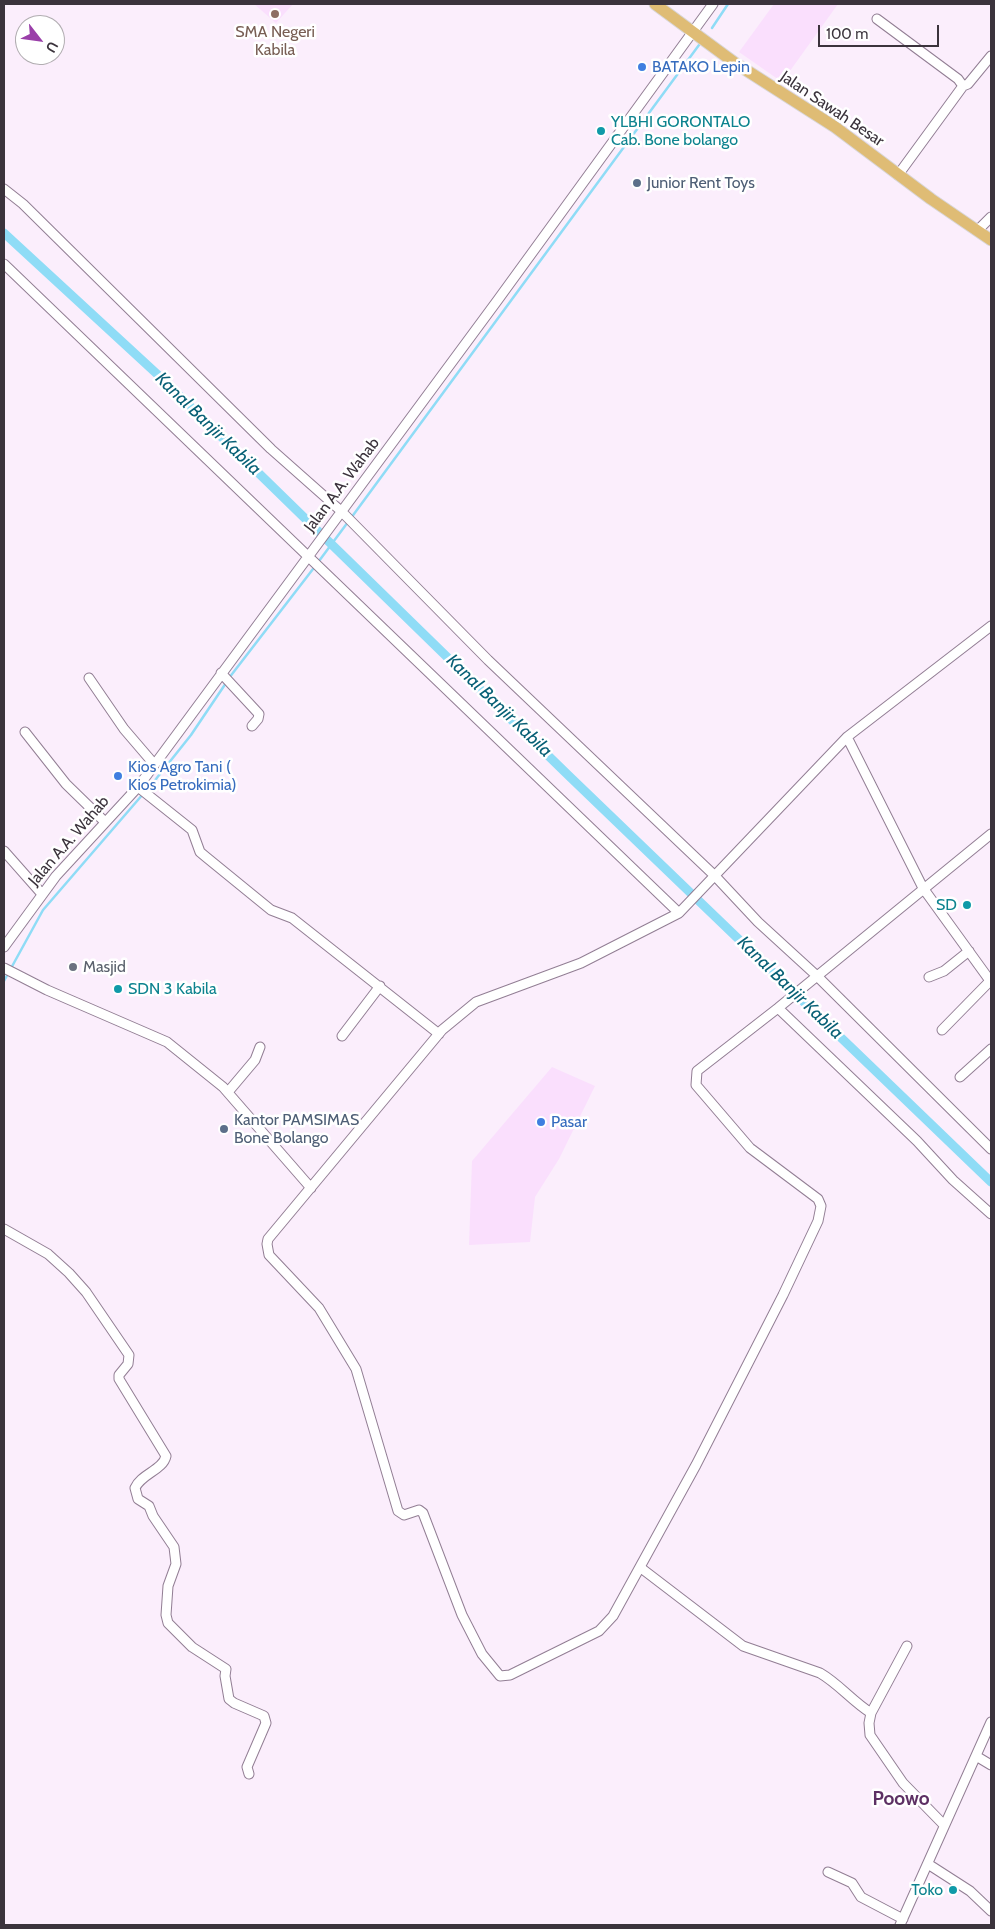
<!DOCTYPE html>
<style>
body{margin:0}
#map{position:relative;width:995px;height:1929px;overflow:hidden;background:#fbeefc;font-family:Cabin,sans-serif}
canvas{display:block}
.frame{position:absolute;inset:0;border:5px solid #3b333c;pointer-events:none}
.north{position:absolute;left:15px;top:15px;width:50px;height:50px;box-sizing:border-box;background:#fff;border:1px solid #b1adb1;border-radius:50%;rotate:120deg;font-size:14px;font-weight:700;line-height:20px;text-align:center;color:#3b333c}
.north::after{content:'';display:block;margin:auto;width:18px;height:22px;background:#9a3fa9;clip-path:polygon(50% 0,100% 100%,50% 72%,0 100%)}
.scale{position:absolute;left:818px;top:25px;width:121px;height:22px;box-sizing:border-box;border:2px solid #3b333c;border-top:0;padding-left:6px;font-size:15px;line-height:18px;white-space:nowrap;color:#3b333c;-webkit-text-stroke:4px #fff;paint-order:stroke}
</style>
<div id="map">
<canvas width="995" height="1929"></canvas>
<div class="frame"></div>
<div class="north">U</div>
<div class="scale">100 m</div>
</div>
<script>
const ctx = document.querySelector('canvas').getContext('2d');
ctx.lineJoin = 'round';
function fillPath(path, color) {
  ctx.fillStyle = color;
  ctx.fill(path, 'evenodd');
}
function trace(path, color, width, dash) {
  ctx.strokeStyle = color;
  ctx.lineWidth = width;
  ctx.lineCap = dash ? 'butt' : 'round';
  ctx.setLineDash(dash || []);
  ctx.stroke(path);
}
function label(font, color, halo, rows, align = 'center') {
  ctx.font = font + ' Cabin,sans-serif';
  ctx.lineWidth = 5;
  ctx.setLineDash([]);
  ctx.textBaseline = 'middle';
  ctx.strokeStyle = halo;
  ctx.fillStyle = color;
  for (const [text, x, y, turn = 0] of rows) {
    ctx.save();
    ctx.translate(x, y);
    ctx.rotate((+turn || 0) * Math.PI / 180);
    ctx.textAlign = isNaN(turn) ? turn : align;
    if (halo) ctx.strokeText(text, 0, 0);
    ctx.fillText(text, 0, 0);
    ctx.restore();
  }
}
const built = new Path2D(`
 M254,4h39l-17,19z
 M774,4h64l-56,78 -43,-30z
 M552,1067l43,19 -36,73 -24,38 -5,45 -61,3 3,-84z`);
const stream = new Path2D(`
 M712,28l16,-24
 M351,518l348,-473
 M319,561l29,-39
 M229,678l84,-109
 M4,981l39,-71 113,-131 35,-44 35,-52`);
const canal = new Path2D(`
 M4,233l153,141 411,401 423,407`);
const minor = new Path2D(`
 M877,19l81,60 5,7 -65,89
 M963,86l5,-2 23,-28
 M4,189l19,15 248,245 70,62 147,149 227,216 43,46 59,54 174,173
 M978,230l13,-13
 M4,264l675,649
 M991,626l-144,111 -168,176 -98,50 -105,39 -34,28 -174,209 -1,5 2,11 50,53 37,61 42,142 6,4 15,-5 4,3 39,102 20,39 18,22 10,-1 89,-44 14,-15 83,-151 87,-170 35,-74 3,-15 -3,-7 -68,-51 -54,-63 1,-14 81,-63 213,-174
 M221,673l38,41 -1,5 -6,7
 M89,678l35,51 30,35
 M25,732l41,52 39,38
 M847,737l76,151 68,94
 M138,787l54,43 8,22 6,5 65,53 21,8 147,116
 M4,851l38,43
 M4,947l52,-71 82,-89 359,-486 216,-297
 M4,968l43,22 120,52 56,45 88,101
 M929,977l15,-6 25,-20
 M778,1008l139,133 36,39 38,34
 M942,1030l48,-49
 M342,1036l38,-50
 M960,1077l31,-28
 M228,1092l27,-32 5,-13
 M4,1229l44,25 21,19 17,19 43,63 -1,9 -9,11v4l47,77c-3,14 -25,18 -31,32l3,11 11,7 4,10 21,31 2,17 -8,22 -2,29 2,8 24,24 34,22 -1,7 4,23 5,4 30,13 2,7 -19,44 2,7
 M641,1568l102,78 77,27c19,11 32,28 51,40l-2,10 1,12 33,48 41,42
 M871,1713l36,-67
 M976,1756l15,9
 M928,1864l42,27 21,20
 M828,1872l24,11 9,14 42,22
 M900,1925l91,-203`);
const major = new Path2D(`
 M655,4l80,59 100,64 96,72 60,41`);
const markers = [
 [275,14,5,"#8d6e63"],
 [642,67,5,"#3f7fe0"],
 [601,131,5,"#0f9aa8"],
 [637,183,5,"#5c6f8a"],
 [118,776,5,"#3f7fe0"],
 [967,905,5,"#0f9aa8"],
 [73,967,5,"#6b7280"],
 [118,989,5,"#0f9aa8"],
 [541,1122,5,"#3f7fe0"],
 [224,1129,5,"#5c6f8a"],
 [953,1890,5,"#0f9aa8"]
];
const educationNames = [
 ["SMA Negeri",275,32],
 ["Kabila",275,50]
];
const shopNames = [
 ["BATAKO Lepin",652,67],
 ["Kios Agro Tani (",128,767],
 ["Kios Petrokimia)",128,785],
 ["Pasar",551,1122]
];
const streetNames = [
 ["Jalan Sawah Besar",832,109,34],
 ["Jalan A.A. Wahab",342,485,-53],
 ["Jalan A.A. Wahab",69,841,-49]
];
const cultureNames = [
 ["YLBHI GORONTALO",611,122],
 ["Cab. Bone bolango",611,140],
 ["SD",957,905,"right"],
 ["SDN 3 Kabila",128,989],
 ["Toko",943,1890,"right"]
];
const serviceNames = [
 ["Junior Rent Toys",647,183],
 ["Kantor PAMSIMAS",234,1120],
 ["Bone Bolango",234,1138]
];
const worshipNames = [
 ["Masjid",83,967]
];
const waterNames = [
 ["Kanal Banjir Kabila",208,424,44],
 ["Kanal Banjir Kabila",499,706,44],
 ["Kanal Banjir Kabila",790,988,44]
];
const quarterNames = [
 ["Poowo",901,1799]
];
fillPath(built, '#fadffd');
trace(stream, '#8fdcf6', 2.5);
trace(canal, '#8fdcf6', 9);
trace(minor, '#927e94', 11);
trace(major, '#d8d6d8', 13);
trace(minor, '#fff', 9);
trace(major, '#dfbc75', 11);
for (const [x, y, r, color] of markers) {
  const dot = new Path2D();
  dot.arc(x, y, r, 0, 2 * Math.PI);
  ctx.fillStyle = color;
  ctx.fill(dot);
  trace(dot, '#fff', 2);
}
label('16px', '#785e54', '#fff', educationNames);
label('16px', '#366cbe', '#fff', shopNames, 'left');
label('16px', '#3b333c', '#fff', streetNames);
label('16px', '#0d838f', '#fff', cultureNames, 'left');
label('16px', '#4e5e75', '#fff', serviceNames, 'left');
label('16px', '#5b616d', '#fff', worshipNames, 'left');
label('italic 18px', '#086076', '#fff', waterNames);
label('bold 19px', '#5d3064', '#fff', quarterNames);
</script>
